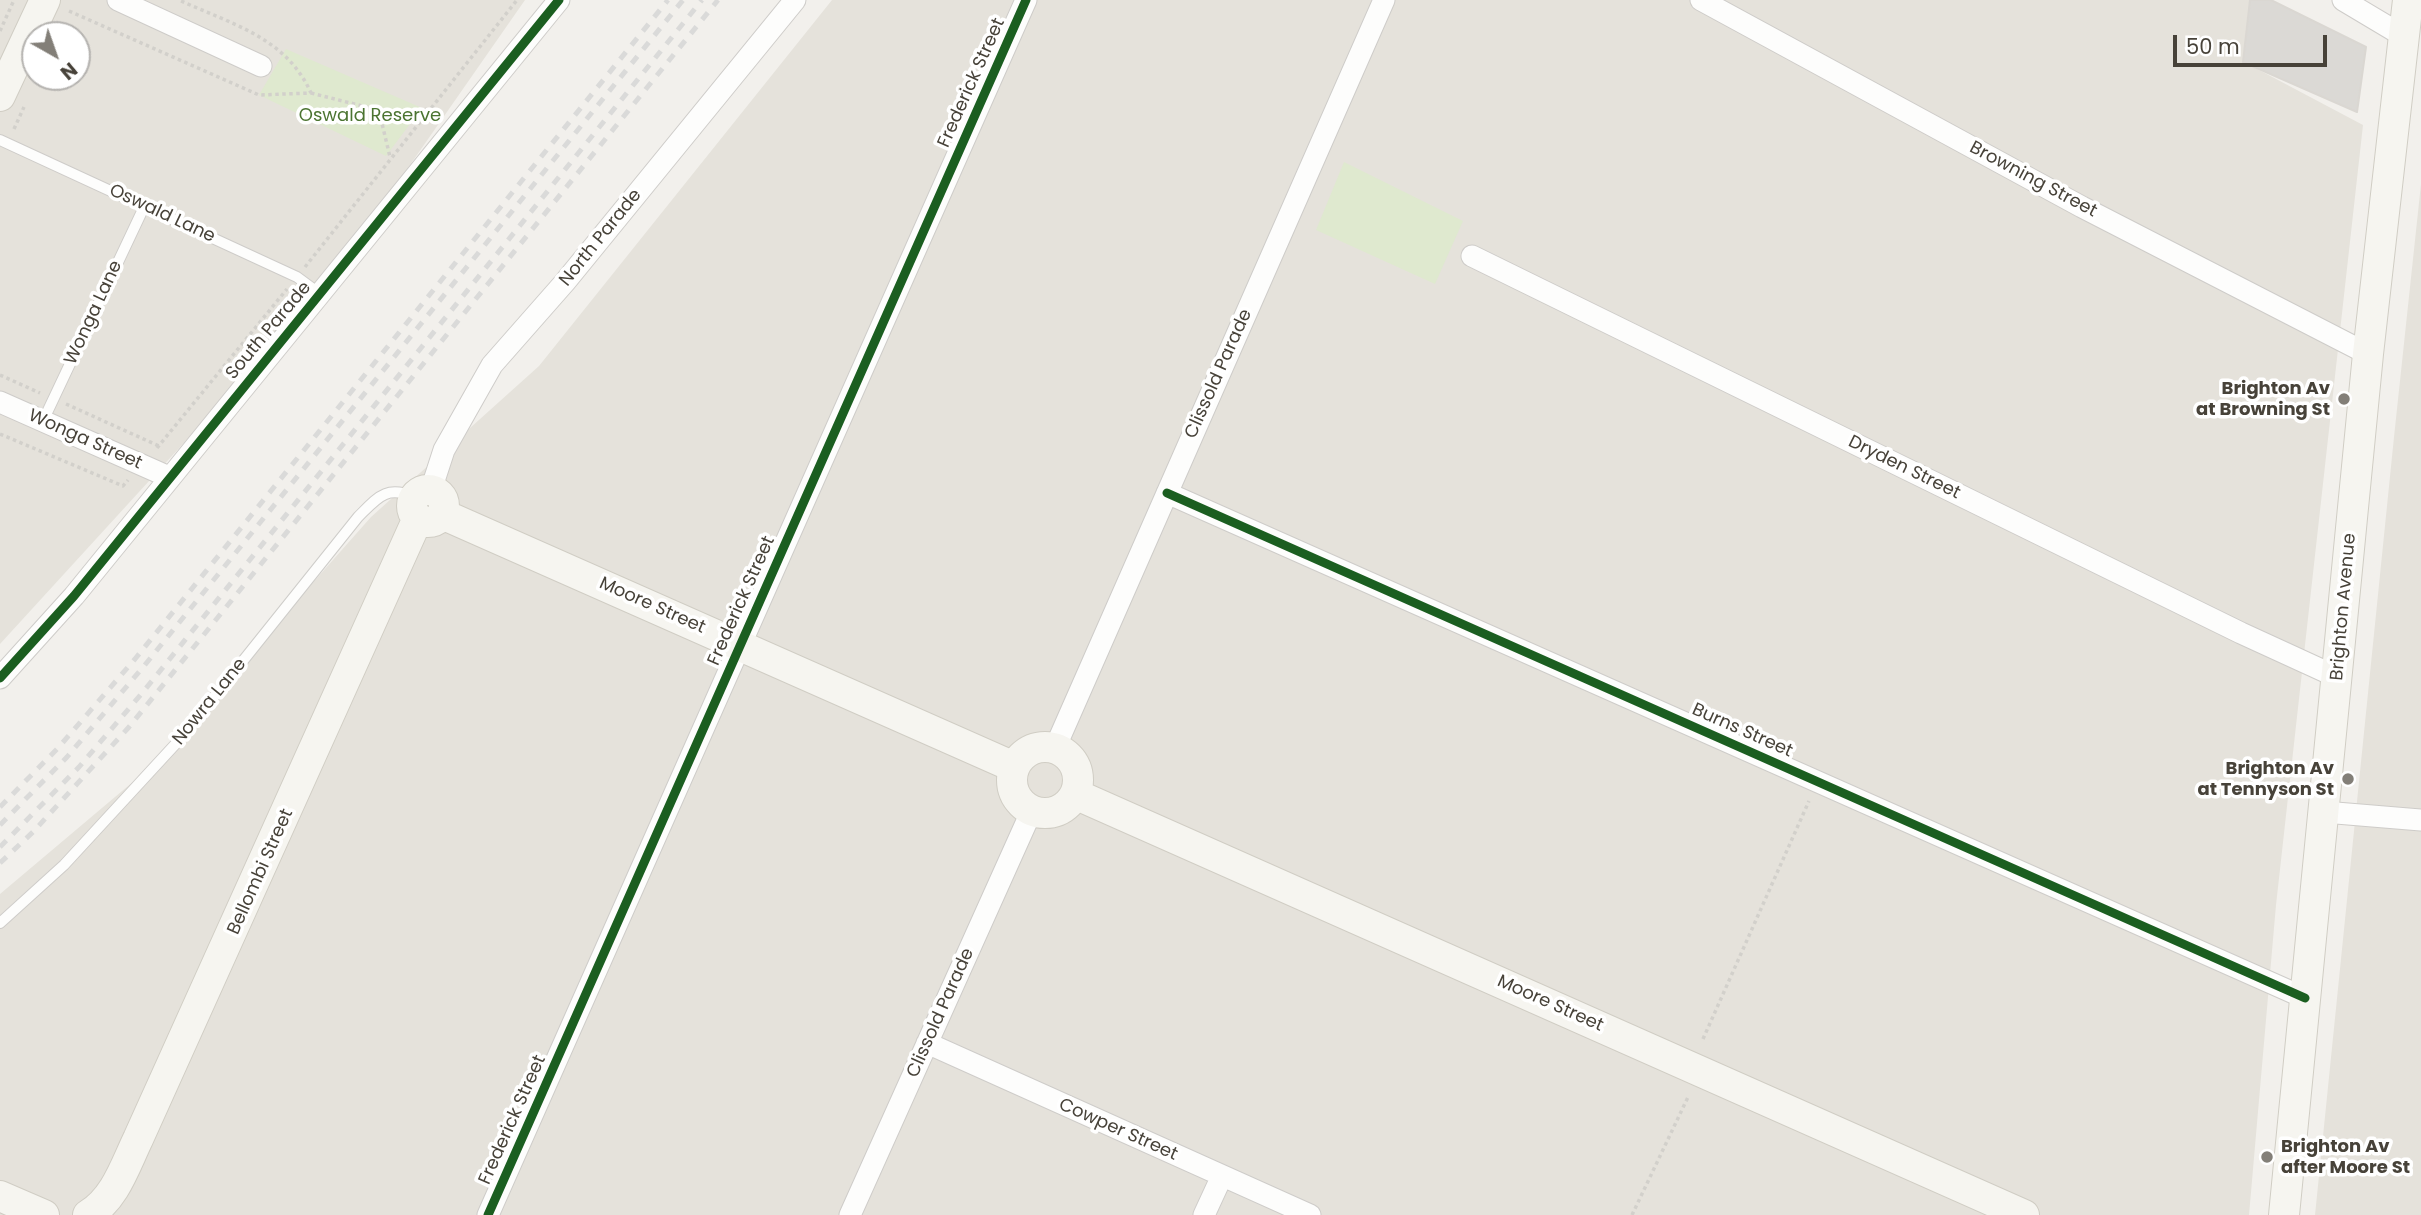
<!DOCTYPE html>
<style>
body{margin:0}
#map{position:relative;width:2421px;height:1215px;overflow:hidden;background:#f2f0ec;font-family:Poppins,sans-serif}
canvas{display:block}
.north{position:absolute;left:21px;top:21px;width:70px;height:70px;box-sizing:border-box;background:#fff;border:2px solid #b5b3b0;border-radius:50%;rotate:140deg;font-size:19px;font-weight:700;line-height:28px;text-align:center;color:#474239}
.north::after{content:'';display:block;margin:auto;width:24px;height:32px;background:#837f78;clip-path:polygon(50% 0,100% 100%,50% 72%,0 100%)}
.scale{position:absolute;left:2173px;top:35px;width:154px;height:32px;box-sizing:border-box;border:4px solid #474239;border-top:0;padding-left:9px;font-size:21px;line-height:24px;white-space:nowrap;color:#474239;-webkit-text-stroke:5px #fff;paint-order:stroke}
</style>
<div id="map">
<canvas width="2421" height="1215"></canvas>
<div class="north">N</div>
<div class="scale">50 m</div>
</div>
<script>
const ctx = document.querySelector('canvas').getContext('2d');
ctx.lineJoin = 'round';
function fillPath(path, color) {
  ctx.fillStyle = color;
  ctx.fill(path, 'evenodd');
}
function trace(path, color, width, dash) {
  ctx.strokeStyle = color;
  ctx.lineWidth = width;
  ctx.lineCap = dash ? 'butt' : 'round';
  ctx.setLineDash(dash || []);
  ctx.stroke(path);
}
function label(font, color, halo, rows, align = 'center') {
  ctx.font = font + ' Poppins,sans-serif';
  ctx.lineWidth = 7;
  ctx.setLineDash([]);
  ctx.textBaseline = 'middle';
  ctx.strokeStyle = halo;
  ctx.fillStyle = color;
  for (const [text, x, y, turn = 0] of rows) {
    ctx.save();
    ctx.translate(x, y);
    ctx.rotate((+turn || 0) * Math.PI / 180);
    ctx.textAlign = isNaN(turn) ? turn : align;
    if (halo) ctx.strokeText(text, 0, 0);
    ctx.fillText(text, 0, 0);
    ctx.restore();
  }
}
const residential = new Path2D(`
 M0,0h525l-205,294 -320,350zM35,35h42v42h-42z
 M832,0h1418l-6,62 119,63 -87,780 -27,310h-2249v-321l147,-124 224,-253 168,-151z
 M2421,184v1031h-106l79,-778z`);
const green = new Path2D(`
 M286,49l136,59 -36,48 -127,-61z
 M1344,162l119,59 -28,63 -119,-54z`);
const building = new Path2D(`
 M2250,0h21l95,47 -9,65 -114,-50z`);
const path = new Path2D(`
 M69,11l190,84 52,-2c-25,-56 -80,-69 -132,-93
 M0,31l14,-31
 M311,93l95,24 21,-8
 M379,111l11,46
 M14,129l10,-22
 M305,267l212,-267
 M0,375l40,18
 M66,404l93,42
 M0,434l123,52 5,-6
 M157,448l130,-159
 M1703,1039l106,-238
 M1632,1215l57,-120`);
const lane = new Path2D(`
 M0,140l297,137 23,17
 M43,421l102,-216
 M0,923l64,-58 118,-128 176,-220c20,-20 28,-32 57,-20`);
const street = new Path2D(`
 M118,0l143,66
 M1701,0l381,207 286,147
 M2343,0l62,37
 M1472,256l769,377 96,44
 M0,402l169,75
 M431,490l13,-40 48,-85 73,-83 230,-282
 M1167,493l1138,505
 M0,678l74,-82 485,-596
 M1055,748l329,-748
 M2324,812l97,8
 M927,1043l383,172
 M488,1215l538,-1215
 M850,1215l182,-405
 M1204,1215l18,-39`);
const secondary = new Path2D(`
 M0,96l45,-96
 M412 506a16 16 0 1 1 32 0a16 16 0 1 1-32 0Z
 M442,514l572,253
 M1012 780a33 33 0 1 1 66 0a33 33 0 1 1-66 0Z
 M1075,794l949,421
 M0,1196l44,19
 M88,1215c27,-16 37,-49 50,-76l280,-621
 M2284,1215l84,-861 40,-354`);
const rail = new Path2D(`
 M0,807l58,-59 77,-89 533,-659
 M0,825l67,-68 77,-91 539,-666
 M0,847l79,-80 64,-75 559,-692
 M0,863l33,-31 96,-105 589,-727`);
const cycleway = new Path2D(`
 M1167,493l1138,505
 M0,678l74,-82 485,-596
 M488,1215l538,-1215`);
const markers = [
 [2344,399,7,"#837f78"],
 [2348,779,7,"#837f78"],
 [2267,1157,7,"#837f78"]
];
const streetNames = [
 ["Frederick Street",972,83,-66],
 ["Browning Street",2033,180,28],
 ["Oswald Lane",162,214,25],
 ["North Parade",601,238,-51],
 ["Wonga Lane",94,313,-65],
 ["South Parade",269,331,-50],
 ["Clissold Parade",1219,374,-66],
 ["Wonga Street",85,440,24],
 ["Dryden Street",1904,468,26],
 ["Frederick Street",742,601,-66],
 ["Moore Street",652,606,24],
 ["Brighton Avenue",2344,607,-85],
 ["Nowra Lane",210,702,-51],
 ["Burns Street",1742,731,24],
 ["Bellombi Street",261,872,-66],
 ["Moore Street",1550,1004,24],
 ["Clissold Parade",941,1013,-66],
 ["Frederick Street",513,1120,-66],
 ["Cowper Street",1118,1130,24]
];
const parkNames = [
 ["Oswald Reserve",370,116]
];
const poiNames = [
 ["Brighton Av",2330,389],
 ["at Browning St",2330,410],
 ["Brighton Av",2334,769],
 ["at Tennyson St",2334,790],
 ["Brighton Av",2281,1147,"left"],
 ["after Moore St",2281,1168,"left"]
];
fillPath(residential, '#e5e2db');
fillPath(green, '#dfe9cf');
fillPath(building, '#dbd9d5');
trace(building, '#dad7d2', 2);
trace(lane, '#ceccc9', 12);
trace(street, '#ceccc9', 23);
trace(secondary, '#d0cdc4', 32);
trace(path, '#d2d0cb', 3.5, [3.5, 3.5]);
trace(lane, '#fdfdfc', 10);
trace(street, '#fdfdfc', 21);
trace(secondary, '#f6f5f0', 30);
trace(rail, '#dadad9', 5, [9, 9]);
trace(cycleway, '#1b5e20', 9);
for (const [x, y, r, color] of markers) {
  const dot = new Path2D();
  dot.arc(x, y, r, 0, 2 * Math.PI);
  ctx.fillStyle = color;
  ctx.fill(dot);
  trace(dot, '#fff', 2.5);
}
label('18px', '#474239', '#fff', streetNames);
label('18px', '#4b7431', '#fff', parkNames);
label('bold 18px', '#474239', '#fff', poiNames, 'right');
</script>
